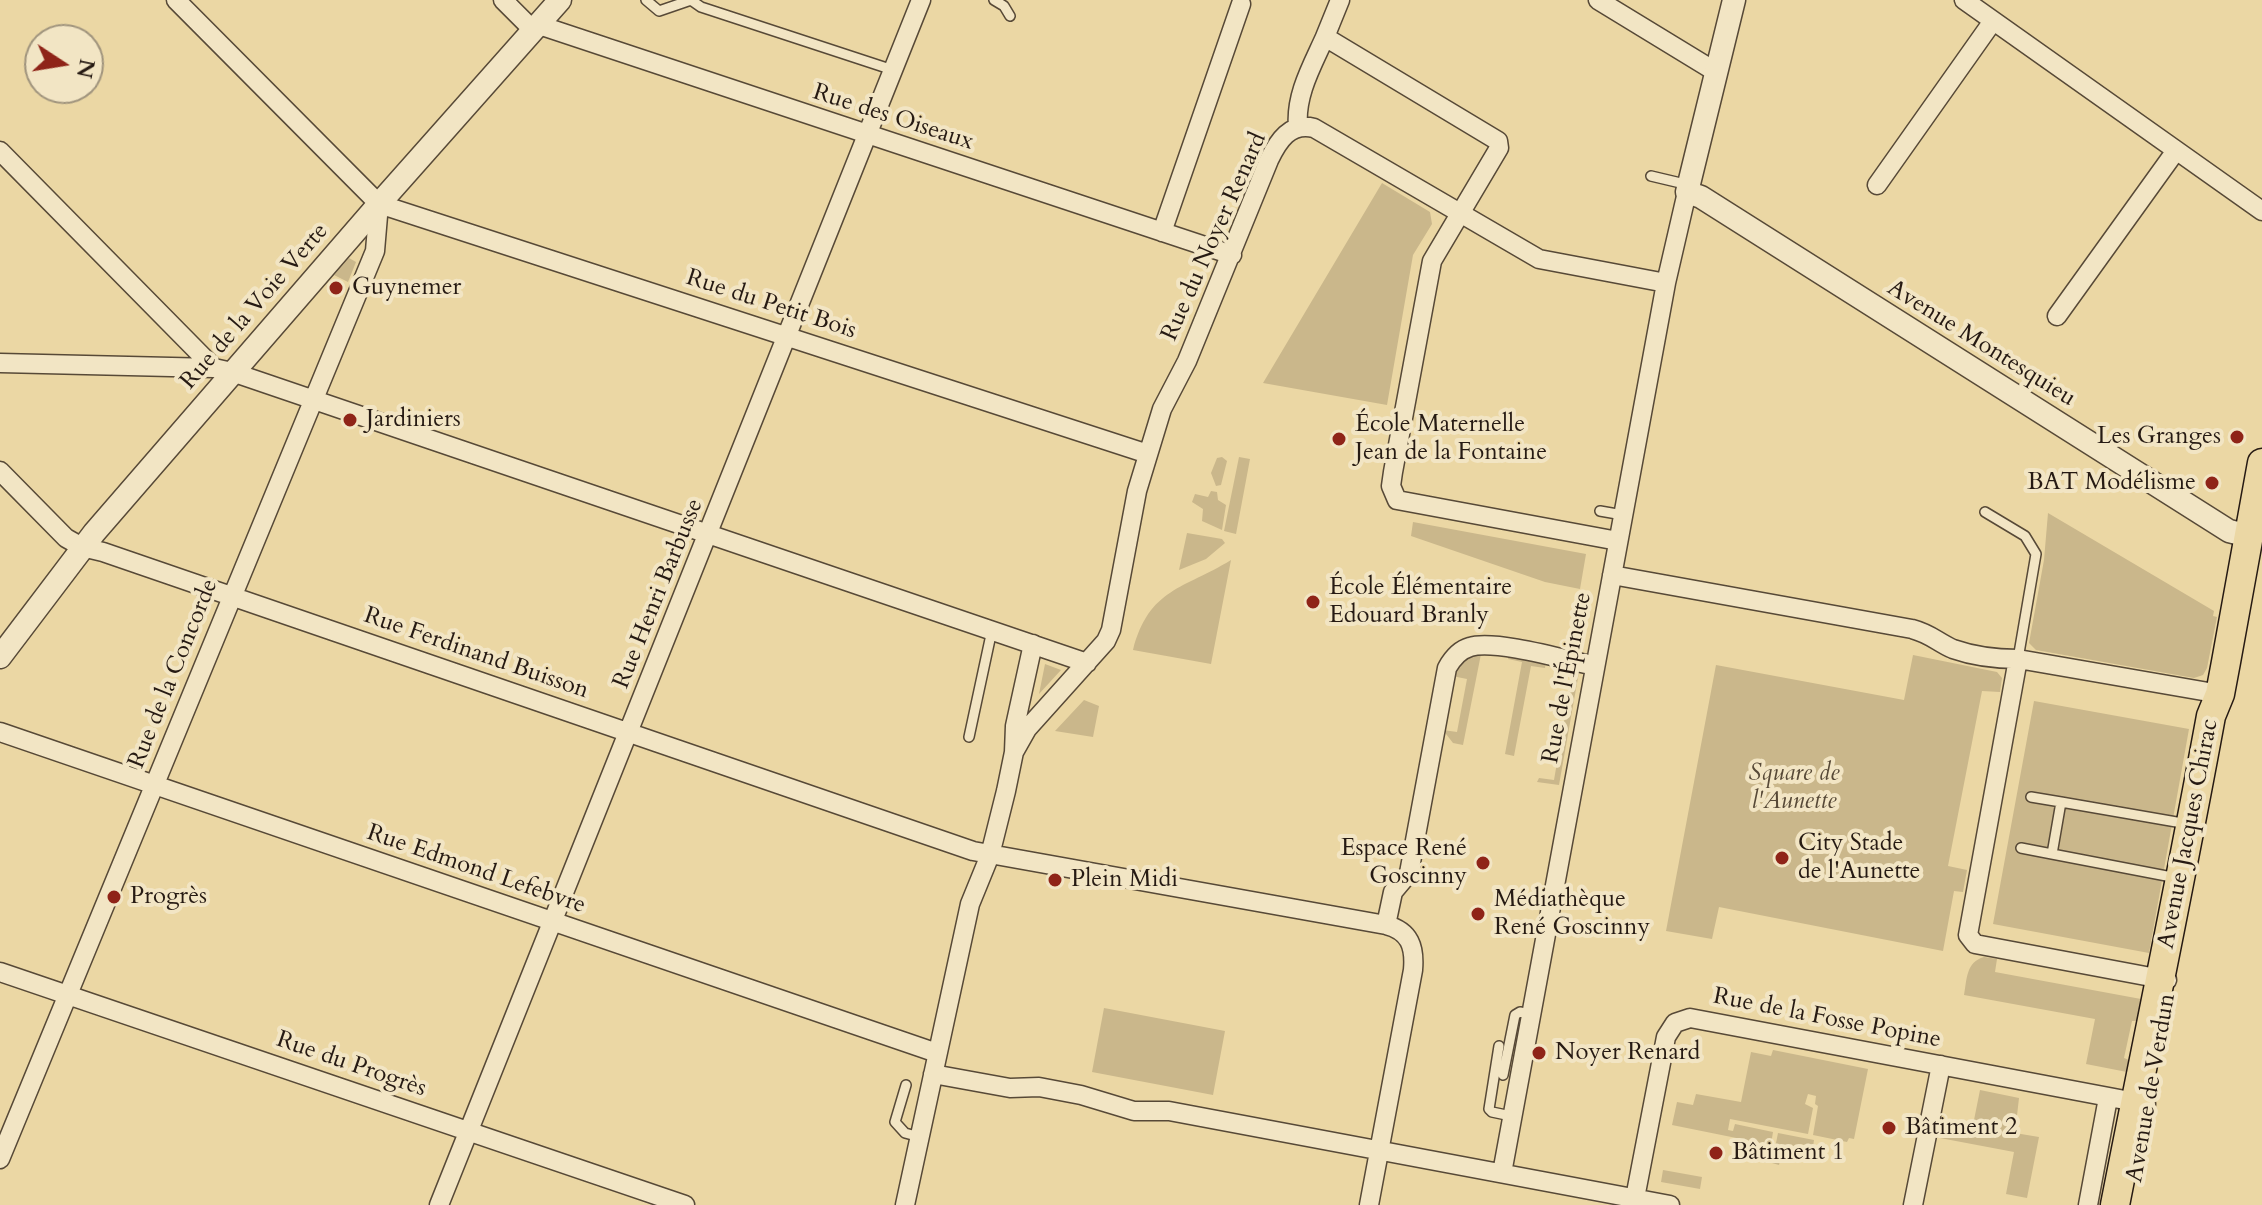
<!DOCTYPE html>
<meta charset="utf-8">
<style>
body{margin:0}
#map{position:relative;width:2262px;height:1205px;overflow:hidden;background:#ebd7a4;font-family:Cardo,serif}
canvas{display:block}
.north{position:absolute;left:24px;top:24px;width:80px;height:80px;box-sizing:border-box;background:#f2e5c4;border:2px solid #a0947d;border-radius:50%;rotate:102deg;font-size:22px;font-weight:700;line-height:32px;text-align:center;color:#261a13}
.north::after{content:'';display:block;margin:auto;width:28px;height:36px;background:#8f2418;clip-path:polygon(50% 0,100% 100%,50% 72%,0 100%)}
</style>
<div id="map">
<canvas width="2262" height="1205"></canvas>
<div class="north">N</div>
</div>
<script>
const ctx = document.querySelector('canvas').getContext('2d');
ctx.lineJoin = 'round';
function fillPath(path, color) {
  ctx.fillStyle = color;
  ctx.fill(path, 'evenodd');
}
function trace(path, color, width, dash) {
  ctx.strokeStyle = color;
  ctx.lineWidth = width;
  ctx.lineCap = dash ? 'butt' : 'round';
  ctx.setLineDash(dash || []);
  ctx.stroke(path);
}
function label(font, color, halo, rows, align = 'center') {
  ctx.font = font + ' Cardo,serif';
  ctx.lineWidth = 8;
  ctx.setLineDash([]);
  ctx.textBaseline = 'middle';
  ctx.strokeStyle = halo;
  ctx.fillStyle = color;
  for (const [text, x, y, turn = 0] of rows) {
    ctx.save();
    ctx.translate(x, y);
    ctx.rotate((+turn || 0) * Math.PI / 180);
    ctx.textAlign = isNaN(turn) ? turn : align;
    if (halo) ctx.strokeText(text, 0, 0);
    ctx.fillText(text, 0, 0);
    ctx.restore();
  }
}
const green = new Path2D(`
 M1382,183l48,29 2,12 -19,31 -26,150 -124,-22z
 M349,258l7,4 -8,20 -14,-7z
 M1222,457l5,4 -6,24 -5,1 -5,-13 6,-15z
 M1239,457l11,2 -14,75 -12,-3z
 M1211,491l6,1 1,8 8,5 -4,25 -20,-9 1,-12 -11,-7 3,-8 13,3z
 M2048,513l166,98 -1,5 4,1 -10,51 -4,7 -9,3 -158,-28 -7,-7 15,-83z
 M1413,522l173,32 -6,35 -35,-7 -134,-46z
 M1187,533l35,6 3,4 -19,16 -27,11z
 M1231,560l-20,104 -78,-14c16,-62 51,-61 98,-90z
 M1496,651l-1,5 -14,-2 -18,91 -10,-2 -10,-13 14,2 10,-53 -15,-3c12,-20 22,-24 44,-25z
 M1509,654l37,6 -1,8 -14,-2 -17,90 -9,-2 17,-92 -14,-3z
 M1913,655l84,17 5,6 -2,14 -18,-1 -34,175 19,4 -4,22 -9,-1 -11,60 -224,-44 -7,32 -46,-8 50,-266 188,35z
 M1045,664l16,6 -22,24z
 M1559,666l20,6 -20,113 -22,-3 2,-4 15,2 18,-105 -14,-3z
 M1084,700l15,6 -6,31 -38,-6z
 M2034,701l155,28 -40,224 -156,-29z
 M1984,957l13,2 -2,13 146,27 -4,22h-5l-8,37 5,2 -2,12 -41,-8 9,-45 -131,-24c3,-16 2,-33 20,-38z
 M1104,1008l121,23 -12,64 -121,-23z
 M1773,1050l95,19 -14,70 -5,-1 -2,4 -34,-7 5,-29 -3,-2 1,-8 -8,-2 -3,10 8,4 -5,26 -78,-15 -2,11 5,1 2,-7 38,8 -5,31 -5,-1 3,-18 -94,-19 5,-23 16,3 3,-11 45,8 10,-50 20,4z
 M1980,1090l39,8 -4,35 24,4 -12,61 -21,-4 8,-42 -74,-14 3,-13 13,2 1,-5 16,3z
 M1778,1133l36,7 -1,7 -13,-3 -2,6 -15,-3 -4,18 -7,-2z
 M1663,1170l39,7 -2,12 -39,-7z`);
const service = new Path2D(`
 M646,0l13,11 32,-11
 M691,0l10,7 192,63
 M994,0l10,6 6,10
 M1651,176l38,9
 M1600,511l23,4
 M1985,512l40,24 11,18 -18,105
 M969,737l23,-107
 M2031,797l30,5
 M2021,848l31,6
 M2177,878l-125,-24 9,-52 127,22
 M1499,1046l-10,63 3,3 19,4
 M1503,1075l12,-60 5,-3 10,2
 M906,1085l-11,37 10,11 15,4`);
const minor = new Path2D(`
 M176,0l203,204
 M503,0l31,31
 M1598,0l118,72
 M1964,0l298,211
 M539,25l693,230
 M1325,37l15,-37
 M1298,127c-3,-32 14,-61 27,-90l173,104 1,7 -67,113 -39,211 -2,14 6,14 221,41
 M0,151l214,217
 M1877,185l116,-164
 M379,204l769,250
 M1162,232l79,-228
 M2057,316l118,-164
 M0,363l214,5 18,4 855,291
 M0,471l66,67 16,9 21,5 870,299 413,74c24,6 29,22 27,45l-44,235
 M1612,575l300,54c19,5 25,13 41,20 20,7 45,10 65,10l202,35
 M2018,659l-50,276 7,9 192,36
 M0,732l937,321
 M1014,752l13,-23 79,-88 5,-11 26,-139 25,-82 25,-48 82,-201c9,-19 21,-38 45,-32l225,131 127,24
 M1386,925l7,-33 16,-19 38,-205c5,-9 12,-18 23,-21 24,-8 97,13 125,19
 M0,972l685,233
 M933,1074l77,14 29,-1 42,8 53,16h35l501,94
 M0,1159l375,-908 4,-47
 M1502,1173l164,-890 21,-91
 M1635,1198l31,-161 9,-14 15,-5 456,86
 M439,1205l482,-1205
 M905,1205l65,-301 20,-49 16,-64 8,-39 1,-26 18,-82
 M1913,1205l28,-140
 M2088,1205l20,-107`);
const tertiary = new Path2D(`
 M1734,0l-47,192 14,5 528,334 20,5
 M0,657l94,-124 285,-329 181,-204`);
const primary = new Path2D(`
 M2115,1205c32,-163 66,-325 96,-489l9,-22 6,-32 36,-199`);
const markers = [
 [336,288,8,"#8f2418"],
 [350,420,8,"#8f2418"],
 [2237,437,8,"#8f2418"],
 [1339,439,8,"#8f2418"],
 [2212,483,8,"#8f2418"],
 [1313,602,8,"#8f2418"],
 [1782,858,8,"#8f2418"],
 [1483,863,8,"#8f2418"],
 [1055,880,8,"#8f2418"],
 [114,897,8,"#8f2418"],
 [1478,914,8,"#8f2418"],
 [1539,1053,8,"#8f2418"],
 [1889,1128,8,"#8f2418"],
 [1716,1153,8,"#8f2418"]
];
const streetNames = [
 ["Rue des Oiseaux",893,118,18],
 ["Rue du Noyer Renard",1215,237,-66],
 ["Rue du Petit Bois",771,305,18],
 ["Rue de la Voie Verte",255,307,-49],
 ["Avenue Montesquieu",1981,344,32],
 ["Rue Henri Barbusse",659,594,-68],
 ["Rue Ferdinand Buisson",476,654,19],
 ["Rue de la Concorde",174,674,-68],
 ["Rue de l'Épinette",1568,678,-79],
 ["Avenue Jacques Chirac",2189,834,-79],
 ["Rue Edmond Lefebvre",476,870,19],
 ["Rue de la Fosse Popine",1827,1019,11],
 ["Rue du Progrès",351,1065,19],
 ["Avenue de Verdun",2152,1088,-80]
];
const poiNames = [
 ["Guynemer",352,288],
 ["Jardiniers",366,420],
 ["École Maternelle",1355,425],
 ["Jean de la Fontaine",1355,453],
 ["Les Granges",2221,437,"right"],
 ["BAT Modélisme",2196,483,"right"],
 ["École Élémentaire",1329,588],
 ["Edouard Branly",1329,616],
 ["City Stade",1798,844],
 ["de l'Aunette",1798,872],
 ["Espace René",1467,849,"right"],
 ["Goscinny",1467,877,"right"],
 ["Plein Midi",1071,880],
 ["Progrès",130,897],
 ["Médiathèque",1494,900],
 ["René Goscinny",1494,928],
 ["Noyer Renard",1555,1053],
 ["Bâtiment 2",1905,1128],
 ["Bâtiment 1",1732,1153]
];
const parkNames = [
 ["Square de",1794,774],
 ["l'Aunette",1794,802]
];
fillPath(green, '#cab78b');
trace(service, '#574937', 12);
trace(minor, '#574937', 21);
trace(tertiary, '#574937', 25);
trace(primary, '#261a13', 31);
trace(service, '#f2e5c4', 9);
trace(minor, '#f2e5c4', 18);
trace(tertiary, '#f2e5c4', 22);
trace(primary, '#ebd7a4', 28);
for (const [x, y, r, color] of markers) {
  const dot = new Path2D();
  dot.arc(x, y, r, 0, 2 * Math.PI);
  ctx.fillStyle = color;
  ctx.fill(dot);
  trace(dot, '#f2e5c4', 3);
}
label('24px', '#261a13', '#f2e5c4', streetNames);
label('24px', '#261a13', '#f2e5c4', poiNames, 'left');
label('italic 24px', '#574937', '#f2e5c4', parkNames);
</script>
